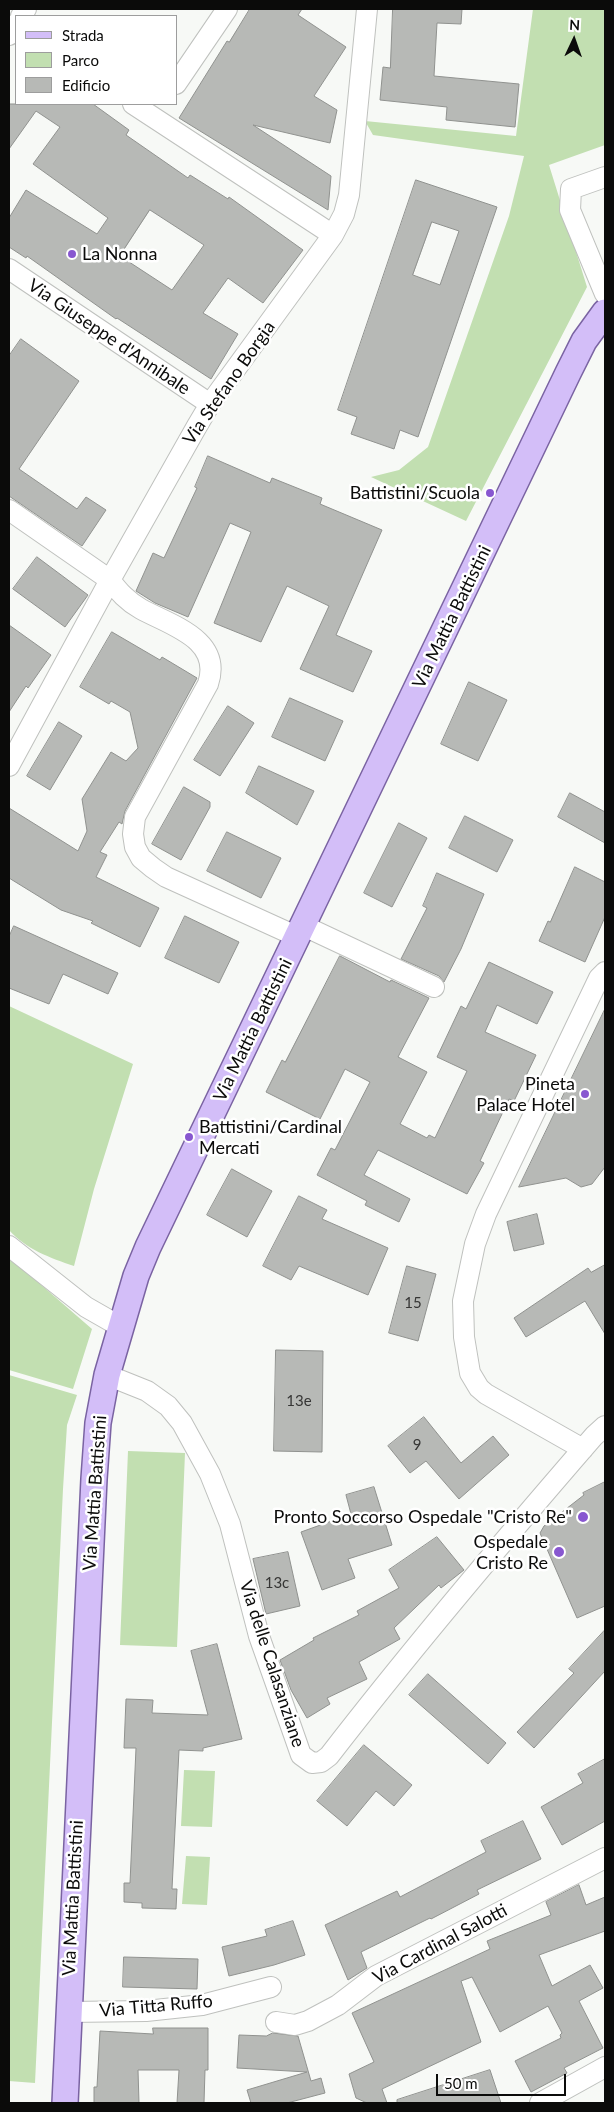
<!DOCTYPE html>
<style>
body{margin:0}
#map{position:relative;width:614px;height:2112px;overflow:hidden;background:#f7f9f6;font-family:Lato,sans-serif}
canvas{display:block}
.frame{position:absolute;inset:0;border:10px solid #0b0b0a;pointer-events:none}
.legend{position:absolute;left:15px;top:15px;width:162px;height:90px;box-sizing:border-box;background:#fff;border:1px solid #9d9d9d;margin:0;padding:6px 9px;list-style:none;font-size:15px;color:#0b0b0a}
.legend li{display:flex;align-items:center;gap:10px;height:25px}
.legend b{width:25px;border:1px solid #9d9d9d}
.north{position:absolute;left:549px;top:15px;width:50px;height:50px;-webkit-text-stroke:4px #fff;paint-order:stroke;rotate:3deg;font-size:14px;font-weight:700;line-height:20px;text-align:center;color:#0b0b0a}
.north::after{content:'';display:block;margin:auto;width:18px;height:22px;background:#0b0b0a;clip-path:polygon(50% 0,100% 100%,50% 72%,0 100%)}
.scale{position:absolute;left:436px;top:2074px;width:130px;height:22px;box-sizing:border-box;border:2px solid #0b0b0a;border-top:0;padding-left:6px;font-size:15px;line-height:18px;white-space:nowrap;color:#0b0b0a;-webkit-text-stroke:4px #fff;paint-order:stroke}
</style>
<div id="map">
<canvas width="614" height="2112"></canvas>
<div class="frame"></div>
<ul class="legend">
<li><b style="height:6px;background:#d3bef8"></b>Strada</li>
<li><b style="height:14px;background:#c2dfb1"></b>Parco</li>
<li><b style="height:14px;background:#b7b9b6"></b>Edificio</li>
</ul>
<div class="north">N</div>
<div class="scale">50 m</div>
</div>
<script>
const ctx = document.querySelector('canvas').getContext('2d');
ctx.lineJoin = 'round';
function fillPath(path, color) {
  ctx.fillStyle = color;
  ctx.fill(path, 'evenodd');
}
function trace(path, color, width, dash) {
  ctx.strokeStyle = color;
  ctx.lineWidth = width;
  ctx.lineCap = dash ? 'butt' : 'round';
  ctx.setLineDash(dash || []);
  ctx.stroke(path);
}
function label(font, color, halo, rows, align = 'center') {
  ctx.font = font + ' Lato,sans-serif';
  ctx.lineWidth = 5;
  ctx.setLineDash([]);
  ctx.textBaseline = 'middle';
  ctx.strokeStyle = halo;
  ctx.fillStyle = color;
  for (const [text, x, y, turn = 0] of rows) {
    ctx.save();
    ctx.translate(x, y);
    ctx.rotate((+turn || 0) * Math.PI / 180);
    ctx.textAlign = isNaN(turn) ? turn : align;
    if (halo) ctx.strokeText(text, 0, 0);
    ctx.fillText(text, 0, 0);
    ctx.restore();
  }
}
const green = new Path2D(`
 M533,9h72v136l-56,20 38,122 -121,234 -95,-44 28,-7 29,-23 81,-231 15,-60 -151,-21 -8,-14 151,15z
 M9,1006l124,58 -39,125 -20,77c-24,-8 -48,-17 -65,-36z
 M9,1257l83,72 -19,60 -64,-19z
 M9,1375l68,20 -10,30 -4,64 -28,594 -26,-2z
 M128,1451l57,2 -8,194 -57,-2z
 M184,1770l31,1 -3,56 -31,-1z
 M186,1856l24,1 -3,48 -25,-1z`);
const building = new Path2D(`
 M250,9h52l-4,6 48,32 -32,49 23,14 -7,33 -77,-18 78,51 -3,34 -149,-92 48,-77 2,1z
 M393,9h69l-1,15 -24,-1 -3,53 85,8 -4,43 -69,-7 1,-13 -67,-7 3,-33 7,1z
 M9,104h84l36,26 -3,5 62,43 2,-3 38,24 1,-2 74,53 -40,53 -35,-25 -25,35 35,21 -27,45 -94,-61 -1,1 -89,-63 -1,2 -17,-11v-29l17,-28 71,44 11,-16 -75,-54 27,-37 -24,-16 -27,38zM150,210l54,35 -32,45 -52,-34z
 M416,180l81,27 -79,230 -18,-7 -6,19 -43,-15 6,-17 -19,-7zM432,222l27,9 -19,54 -27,-10z
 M21,339l58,42 -60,88 58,40 9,-12 20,13 -24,36 -73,-50v-140z
 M208,456l62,27 2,-5 50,20 -2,6 62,26 -46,105 36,16 -19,41 -53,-23 29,-63 -42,-20 -26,56 -47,-19 37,-91 -21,-9 -42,94 -33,-14 -19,-12 17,-38 11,5 33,-70 -2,-1z
 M37,557l51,38 -23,32 -52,-38z
 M9,625l42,30 -23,33 -2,-2 -17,26z
 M112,632l48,28 2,-3 35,21 -72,133 -3,13 -3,-2 -19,30 7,3 -11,22 63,31 -19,39 -49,-24 2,-2 -32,-11 -52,-32v-70l69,43 9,-20 -5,-32 29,-47 15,9 12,-13 -8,-36 -19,-11 -2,3 -29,-17z
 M469,682l38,18 -29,61 -37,-17z
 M290,698l53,23 -18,40 -53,-24z
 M228,706l26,17 -34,53 -26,-16z
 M59,722l23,14 -32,54 -23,-14z
 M259,766l55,25 -17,34 -51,-32z
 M184,787l26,15v5l-29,53 -29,-16z
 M570,793l35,19v31l-47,-26z
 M465,816l48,24 -16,32 -48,-24z
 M399,823l28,15 -35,69 -28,-14z
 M227,832l54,26 -20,40 -54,-27z
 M575,867l30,15v35l-20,45 -46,-21 9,-20 2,1z
 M437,873l47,21 -23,55 -17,33 -5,-6 -38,-17 26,-51 -4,-2z
 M185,916l54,26 -20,41 -54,-25z
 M14,926l104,47 -10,21 -45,-20 -14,30 -40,-16v-51z
 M340,956l50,26 1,-2 38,18 -31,59 29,15 -27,52 27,14 2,-3 6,3 32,-67 -30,-14 24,-51 5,3 23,-47 64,30 -16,32 -40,-19 -12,27 51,23 -22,46 -5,-2 -29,62 4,2 -17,31 -89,-44 -14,25 46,24 -11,23 -34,-17 2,-4 -50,-26 14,-27 4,2 35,-68 -25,-13 -25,50 -54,-27 16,-32 3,2z
 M605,1009v158l-13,17 -11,3 -15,-9 -47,9z
 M232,1169l40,22 -25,46 -40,-22z
 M299,1196l28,14 -5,9 66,29 -20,47 -69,-29 -8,14 -28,-14z
 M537,1214l7,30 -30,7 -7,-29z
 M605,1265v69l-20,-33 -59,36 -12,-19 74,-50 3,4z
 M407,1266l29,8 -18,67 -29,-8z
 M276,1350l47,1 -1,101 -48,-1z
 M424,1417l37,46 32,-27 16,19 -50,44 -33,-38 -16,12 -22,-27z
 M605,1482v124l-28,12 -37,-85 4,-7 40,-31 -1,-2z
 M374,1487l18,58 -44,14 7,19 -33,12 -21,-58 50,-18 -5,-19z
 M437,1537l27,33 -23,18 -2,-3 -45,43 6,11 -41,23 8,17 -40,19 3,6 -23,14 -16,-28 -11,-30 34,-20 -1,-2 46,-23 -2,-4 42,-23 -10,-18z
 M288,1552l12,54 -34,8 -13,-55z
 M605,1630v41l-71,77 -17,-16 57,-59 -5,-4z
 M217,1644l25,95 -39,9v3l-24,-1 -7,139h5l-1,20 -34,-1v-5l-18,-1v-19h6l6,-135h-12l2,-49 27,1 -1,13 56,2 -17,-64z
 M428,1674l78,69 -18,21 -79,-69z
 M364,1745l48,40 -18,21 -18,-15 -29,35 -30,-25z
 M605,1759v62l-43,24 -21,-38 42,-24 -5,-9z
 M523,1821l18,38 -64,31 2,4 -48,25 -1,-1 -69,34 6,16 -19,12 -23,-55 72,-34 3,6 86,-45 -5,-11z
 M579,1885l7,20 19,-8v34l-66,24 13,31 38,-21 13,23 -24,13 24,47 -39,20 3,5 -36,19 -16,-31 46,-23 -1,-3 2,-2 -14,-27 -48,26 -28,-55 -11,4 20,61 -99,47 5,14h-20l-11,-5 -7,-24 25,-12 -22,-49 138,-64 -3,-8 64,-26 -5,-13z
 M293,1921l12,34 -31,10 -45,11 -7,-29 45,-11 -2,-6z
 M124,1957l74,2 -1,30 -74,-2z
 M153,2028h55v42h-3l-1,33h-27l2,-33h-41l1,33h-45v-16h3l3,-56 53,3z
 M273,2033l25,3 13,45 10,-3 4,15 -38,10h-36l-4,-13 60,-18 -70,-4 2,-33 27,1z
 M490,2070l11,33h-104v-3z`);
const minor = new Path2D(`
 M21,16l5,-7
 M9,35l7,-11
 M176,84l51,-75
 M133,104l200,131
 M605,177l-34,12 -1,21 35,84
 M9,269l201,135
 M9,510l101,70c9,12 17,21 31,29 29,16 82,30 67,75l-73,133 -2,17 2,13 6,11 12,10 13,9 132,60
 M9,766l101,-186 87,-154 13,-22 123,-169 11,-21 5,-19 18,-186
 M304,926l130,61
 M9,1246l77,61 35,20
 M107,1375l40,16 21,15 14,17 28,51 20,50 29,112 35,99 7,20 11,8 9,-1 8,-6c85,-110 174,-215 265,-320l11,-10
 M583,1449l-97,-55 -7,-6 -9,-15 -6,-36 -1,-36 12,-57 11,-30 113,-236 6,-6
 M68,2012l78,-1 56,-6 69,-18
 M276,2022l19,3 13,-4 30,-16 38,-29 229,-118
 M540,2103l65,-36`);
const major = new Path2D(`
 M65,2103l29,-624 4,-56 9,-48 29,-99 12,-29 420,-874 16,-32 21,-29`);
const markers = [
 [72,254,5,"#8857d0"],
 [490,493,5,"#8857d0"],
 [585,1094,5,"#8857d0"],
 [189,1137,5,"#8857d0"],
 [583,1517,6,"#8857d0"],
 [559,1552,6,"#8857d0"]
];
const numberNames = [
 ["15",413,1303],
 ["13e",299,1401],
 ["9",417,1445],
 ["13c",277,1583]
];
const poiNames = [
 ["La Nonna",82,254,"left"],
 ["Battistini/Scuola",480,493],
 ["Pineta",575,1084],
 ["Palace Hotel",575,1105],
 ["Battistini/Cardinal",199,1127,"left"],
 ["Mercati",199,1148,"left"],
 ["Pronto Soccorso Ospedale \"Cristo Re\"",572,1517],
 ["Ospedale",548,1542],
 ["Cristo Re",548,1563]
];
const streetNames = [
 ["Via Giuseppe d'Annibale",109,337,34],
 ["Via Stefano Borgia",229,383,-55],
 ["Via Mattia Battistini",452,617,-64],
 ["Via Mattia Battistini",253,1030,-64],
 ["Via Mattia Battistini",95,1493,-86],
 ["Via delle Calasanziane",272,1664,72],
 ["Via Mattia Battistini",73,1898,-87],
 ["Via Cardinal Salotti",440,1944,-28],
 ["Via Titta Ruffo",156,2006,-5]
];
fillPath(green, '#c2dfb1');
fillPath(building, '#b7b9b6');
trace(building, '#90928f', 1);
trace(minor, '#bfc1be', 22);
trace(major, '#7a63a2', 28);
trace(minor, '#fff', 20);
trace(major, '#d3bef8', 25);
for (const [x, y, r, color] of markers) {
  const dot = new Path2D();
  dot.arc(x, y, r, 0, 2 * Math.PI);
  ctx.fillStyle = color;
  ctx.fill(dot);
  trace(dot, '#fff', 2);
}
label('15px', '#363635', null, numberNames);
label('18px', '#0b0b0a', '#fff', poiNames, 'right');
label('18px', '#0b0b0a', '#fff', streetNames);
</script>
